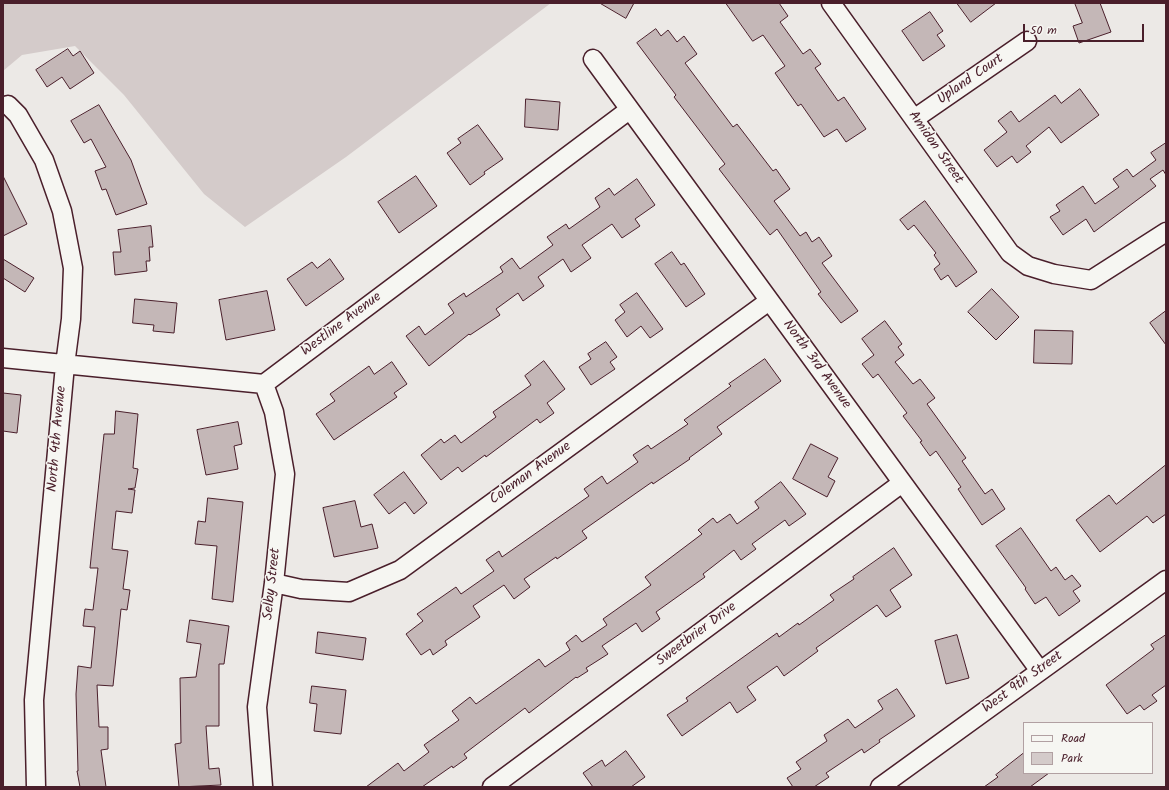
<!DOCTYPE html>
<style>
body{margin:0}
#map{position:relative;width:1169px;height:790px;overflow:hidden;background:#ece9e6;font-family:Kalam,sans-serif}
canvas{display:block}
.frame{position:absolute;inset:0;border:4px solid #4a1f2b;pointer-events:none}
.legend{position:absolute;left:1023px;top:722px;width:130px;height:52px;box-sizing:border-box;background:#f6f6f2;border:1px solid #b1a0a2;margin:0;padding:5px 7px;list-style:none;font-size:12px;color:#4a1f2b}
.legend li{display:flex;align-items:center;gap:8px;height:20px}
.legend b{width:20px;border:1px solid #b1a0a2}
.scale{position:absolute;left:1023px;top:24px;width:121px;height:18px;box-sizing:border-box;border:2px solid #4a1f2b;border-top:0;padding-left:5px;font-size:12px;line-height:14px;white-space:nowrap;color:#4a1f2b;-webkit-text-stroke:3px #f6f6f2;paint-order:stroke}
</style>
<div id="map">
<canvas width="1169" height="790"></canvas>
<div class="frame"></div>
<ul class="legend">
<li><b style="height:5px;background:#f6f6f2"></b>Road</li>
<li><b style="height:11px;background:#d4cbca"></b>Park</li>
</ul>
<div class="scale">50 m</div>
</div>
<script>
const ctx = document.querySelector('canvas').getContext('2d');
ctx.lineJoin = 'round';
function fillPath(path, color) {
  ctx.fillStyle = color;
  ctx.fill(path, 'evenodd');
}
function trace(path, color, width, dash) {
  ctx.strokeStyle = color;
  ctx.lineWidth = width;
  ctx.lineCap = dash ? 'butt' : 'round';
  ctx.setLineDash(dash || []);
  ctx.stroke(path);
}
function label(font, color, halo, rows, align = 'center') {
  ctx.font = font + ' Kalam,sans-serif';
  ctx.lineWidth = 3;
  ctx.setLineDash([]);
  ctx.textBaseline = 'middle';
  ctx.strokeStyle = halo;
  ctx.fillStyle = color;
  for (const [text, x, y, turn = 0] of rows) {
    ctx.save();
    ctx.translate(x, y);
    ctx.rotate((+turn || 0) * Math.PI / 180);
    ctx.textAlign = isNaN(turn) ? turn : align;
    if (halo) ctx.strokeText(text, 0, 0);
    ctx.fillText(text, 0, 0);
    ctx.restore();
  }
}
const green = new Path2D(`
 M3,3h548l-205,154 -101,70 -41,-33 -80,-99 -49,-49 -53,9 -19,16z`);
const building = new Path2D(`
 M600,3h34l-8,15z
 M726,3h53l9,13 -8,6 23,32 7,-5 11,15 -6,4 23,33 6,-4 22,32 -20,13 -9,-13 -13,8 -23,-33 -3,2 -23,-33 10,-7 -22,-31 -10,6z
 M957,3h39l-25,19z
 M1075,3h25l11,29 -32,11 -6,-17 9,-3z
 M930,12l13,19 -6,4 8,11 -22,15 -21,-30z
 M656,29l5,7 7,-6 9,12 7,-6 13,18 -12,9 48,64 4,-3 36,47 3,-2 14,20 -16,12 26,35 6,-4 6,10 7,-5 13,19 -10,7 36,48 -17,12 -23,-29 3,-2 -44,-63 -7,6 -51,-66 6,-5 -51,-67 2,-2 -39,-52z
 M68,49l5,7 7,-5 14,22 -24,16 -8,-12 -15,10 -11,-17z
 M1080,89l19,26 -38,28 -12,-16 -23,19 5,6 -14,11 -5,-7 -15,11 -13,-17 23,-18 -9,-11 13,-10 8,11 36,-27 6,8z
 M526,99l34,3 -2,28 -33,-3z
 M99,105l32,55 16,44 -31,11 -10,-26 -4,1 -7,-19 11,-4 -15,-28 -7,4 -13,-22z
 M478,125l25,34 -19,13 1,2 -15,11 -23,-32 14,-10 -3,-4z
 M1166,143v32l-3,-5 -13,9 6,7 -62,46 -8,-13 -23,16 -13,-18 10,-6 -4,-6 27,-19 12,18 24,-17 -6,-8 14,-10 6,8 23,-17 -5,-7z
 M3,176l24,48 -24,12z
 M416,176l21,30 -38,27 -21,-31z
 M637,179l18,26 -20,14 5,7 -18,12 -10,-14 -30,21 9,13 -20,14 -8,-13 -25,18 6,9 -21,15 -5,-8 -22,16 4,6 -30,20 -1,-1 -40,32 -23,-30 13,-10 6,9 29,-22 -6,-9 16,-11 2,4 37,-25 -3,-5 12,-9 8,11 33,-24 -6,-8 19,-13 3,5 31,-22 -5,-9 14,-10 5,7z
 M925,201l52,71 -21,15 -8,-12 -7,5 -7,-11 6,-5 -6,-9 2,-2 -22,-28 -6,5 -8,-10z
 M151,226l2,21h-4l1,14h-4l1,10 -32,4 -2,-23h8l-3,-22z
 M672,252l9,13 3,-2 21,31 -19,13 -31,-43z
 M3,259l31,19 -9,14 -22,-14z
 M330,259l14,20 -38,27 -19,-27 25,-17 5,6z
 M992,289l27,28 -23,23 -28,-28z
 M267,291l8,39 -49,10 -7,-40z
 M637,293l26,36 -13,9 -9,-12 -14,11 -12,-17 10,-8 -5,-7z
 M135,299l42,4 -3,30 -21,-2 1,-6 -21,-2z
 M1166,311v34l-16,-22z
 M885,321l17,23 -4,3 6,8 -9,7 18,22 7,-5 15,19 -8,6 39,54 -4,3 23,33 7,-5 13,20 -23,16 -24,-36 3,-2 -25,-36 -6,5 -10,-14 2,-1 -19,-25 4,-3 -29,-39 -5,4 -11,-14 12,-9 -12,-16z
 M1035,330l38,1 -1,33 -38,-1z
 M606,342l11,15 -7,5 5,7 -24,16 -12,-18 12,-8 -3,-5z
 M765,359l16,22 -64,46 5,7 -33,24 1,1 -37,25 -1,-2 -70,49 5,7 -30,21 -1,-2 -32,22 6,8 -16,12 -10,-14 -31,21 7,11 -35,24 2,4 -14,10 -3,-6 -9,6 -15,-21 17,-13 -6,-7 39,-27 5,7 33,-23 -8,-11 13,-9 3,6 87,-61 -5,-7 18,-13 5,8 31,-22 -5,-7 15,-10 3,4 37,-25 -4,-4 47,-34 -2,-2z
 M544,361l21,28 -18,14 7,10 -14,10 -3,-4 -51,38 -1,-2 -23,17 -4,-5 -17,13 -20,-25 20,-16 3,4 11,-8 6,8 35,-26 -3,-5 38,-27 -6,-9z
 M392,362l15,22 -13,9 3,4 -63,43 -18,-26 19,-13 -5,-7 39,-28 5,8z
 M3,393l18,2 -4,38 -14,-2z
 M116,411l22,3 -5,54 5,1 -3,19 -7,1 7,1 -3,23 -16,-2 -4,38 16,2 -5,38 7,1 -3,20 -6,-1 -8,77 -16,-1 2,42h9v22l-7,1 5,37h-26l-3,-16h1l-2,-77 2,-28 13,2 4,-41 -12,-1 2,-17 8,1 5,-42h-8l14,-134h10z
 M238,422l4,22 -8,2 4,23 -32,6 -9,-45z
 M811,444l27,14 -10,19 7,4 -8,16 -34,-18z
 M1166,465v49l-13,9 -6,-7 -47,36 -24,-32 33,-25 7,9z
 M404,472l23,31 -13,11 -9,-12 -16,12 -15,-19z
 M781,482l25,32 -17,12 -4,-6 -33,24 4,5 -15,11 -7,-10 -31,24 2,3 -49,35 4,7 -18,13 -6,-9 -34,23 6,8 -22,14 2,3 -11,7 -1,-1 -47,36 -4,-5 -61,46 3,4 -14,10 -1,-2 -30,21h-56l32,-24 6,8 25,-19 -5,-7 35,-25 -7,-9 18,-14 6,7 63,-45 6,8 25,-17 -4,-7 10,-8 6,7 25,-17 -4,-6 48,-34 -6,-8 57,-43 -4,-4 15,-12 4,5 13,-9 7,10 22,-16 -4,-6z
 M208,498l35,4 -10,100 -21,-3 5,-53 -22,-2 3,-23 7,1z
 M355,501l6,26 11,-3 6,24 -44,9 -11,-49z
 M1021,528l30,43 5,-4 9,13 7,-5 9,11 -8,5 7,10 -21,15 -13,-19 -11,7 -10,-15 1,-1 -30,-42z
 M894,548l18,27 -22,15 11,17 -15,10 -9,-12 -61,43 2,3 -34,25 -7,-10 -30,21 9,13 -19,13 -7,-11 -48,34 -15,-21 21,-14 -2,-3 91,-65 2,4 19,-14 1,2 35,-25 -4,-5 24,-16 -1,-2z
 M190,620l39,6 -5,38h-5v62h-13l3,43 10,-1 2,17 -42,2 -4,-43 6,-1 -1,-65 16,-1 5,-33 -14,-2z
 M318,632l48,6 -3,22 -47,-7z
 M957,635l12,43 -23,6 -11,-43z
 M1166,635v50l-14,10 5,6 -13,9 -4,-5 -13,9 -21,-29 48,-36 -3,-4z
 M312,686l34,4 -5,44 -27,-3 3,-27 -7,-1z
 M897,689l18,27 -36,24 1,2 -16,11 -2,-4 -36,24 3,4 -15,10h-21l-6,-9 14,-9 -5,-7 31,-21 -3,-6 24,-16 7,9 28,-19 -5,-8z
 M626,751l19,26 -14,10h-38l-10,-14 19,-13 3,6z
 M1024,753v20h25l-19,14h-46l14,-10 -2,-2z`);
const minor = new Path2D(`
 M831,3l179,250 18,13 26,8 37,6 75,-48
 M593,59l447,612
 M8,105l10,10 26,45 18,51 11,57 -2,51 -6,46 -31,335 2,87
 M914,119l113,-78
 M3,358l261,26 365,-274
 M274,583l27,6 48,3 51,-22 369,-269
 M263,787l-6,-80 17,-124 11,-109 -11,-62 -10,-28
 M492,787l410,-304
 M880,787l286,-207`);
const streetNames = [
 ["Upland Court",971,80,-35],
 ["Amidon Street",935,148,55],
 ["Westline Avenue",342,325,-37],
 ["North 3rd Avenue",816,365,54],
 ["North 4th Avenue",58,439,-85],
 ["Coleman Avenue",531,474,-36],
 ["Selby Street",273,584,-84],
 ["Sweetbrier Drive",697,635,-37],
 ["West 9th Street",1023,683,-36]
];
fillPath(green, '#d4cbca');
fillPath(building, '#c4b7b7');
trace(building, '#4a1f2b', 1);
trace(minor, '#4a1f2b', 21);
trace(minor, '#f6f6f2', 18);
label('14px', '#4a1f2b', '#f6f6f2', streetNames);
</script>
